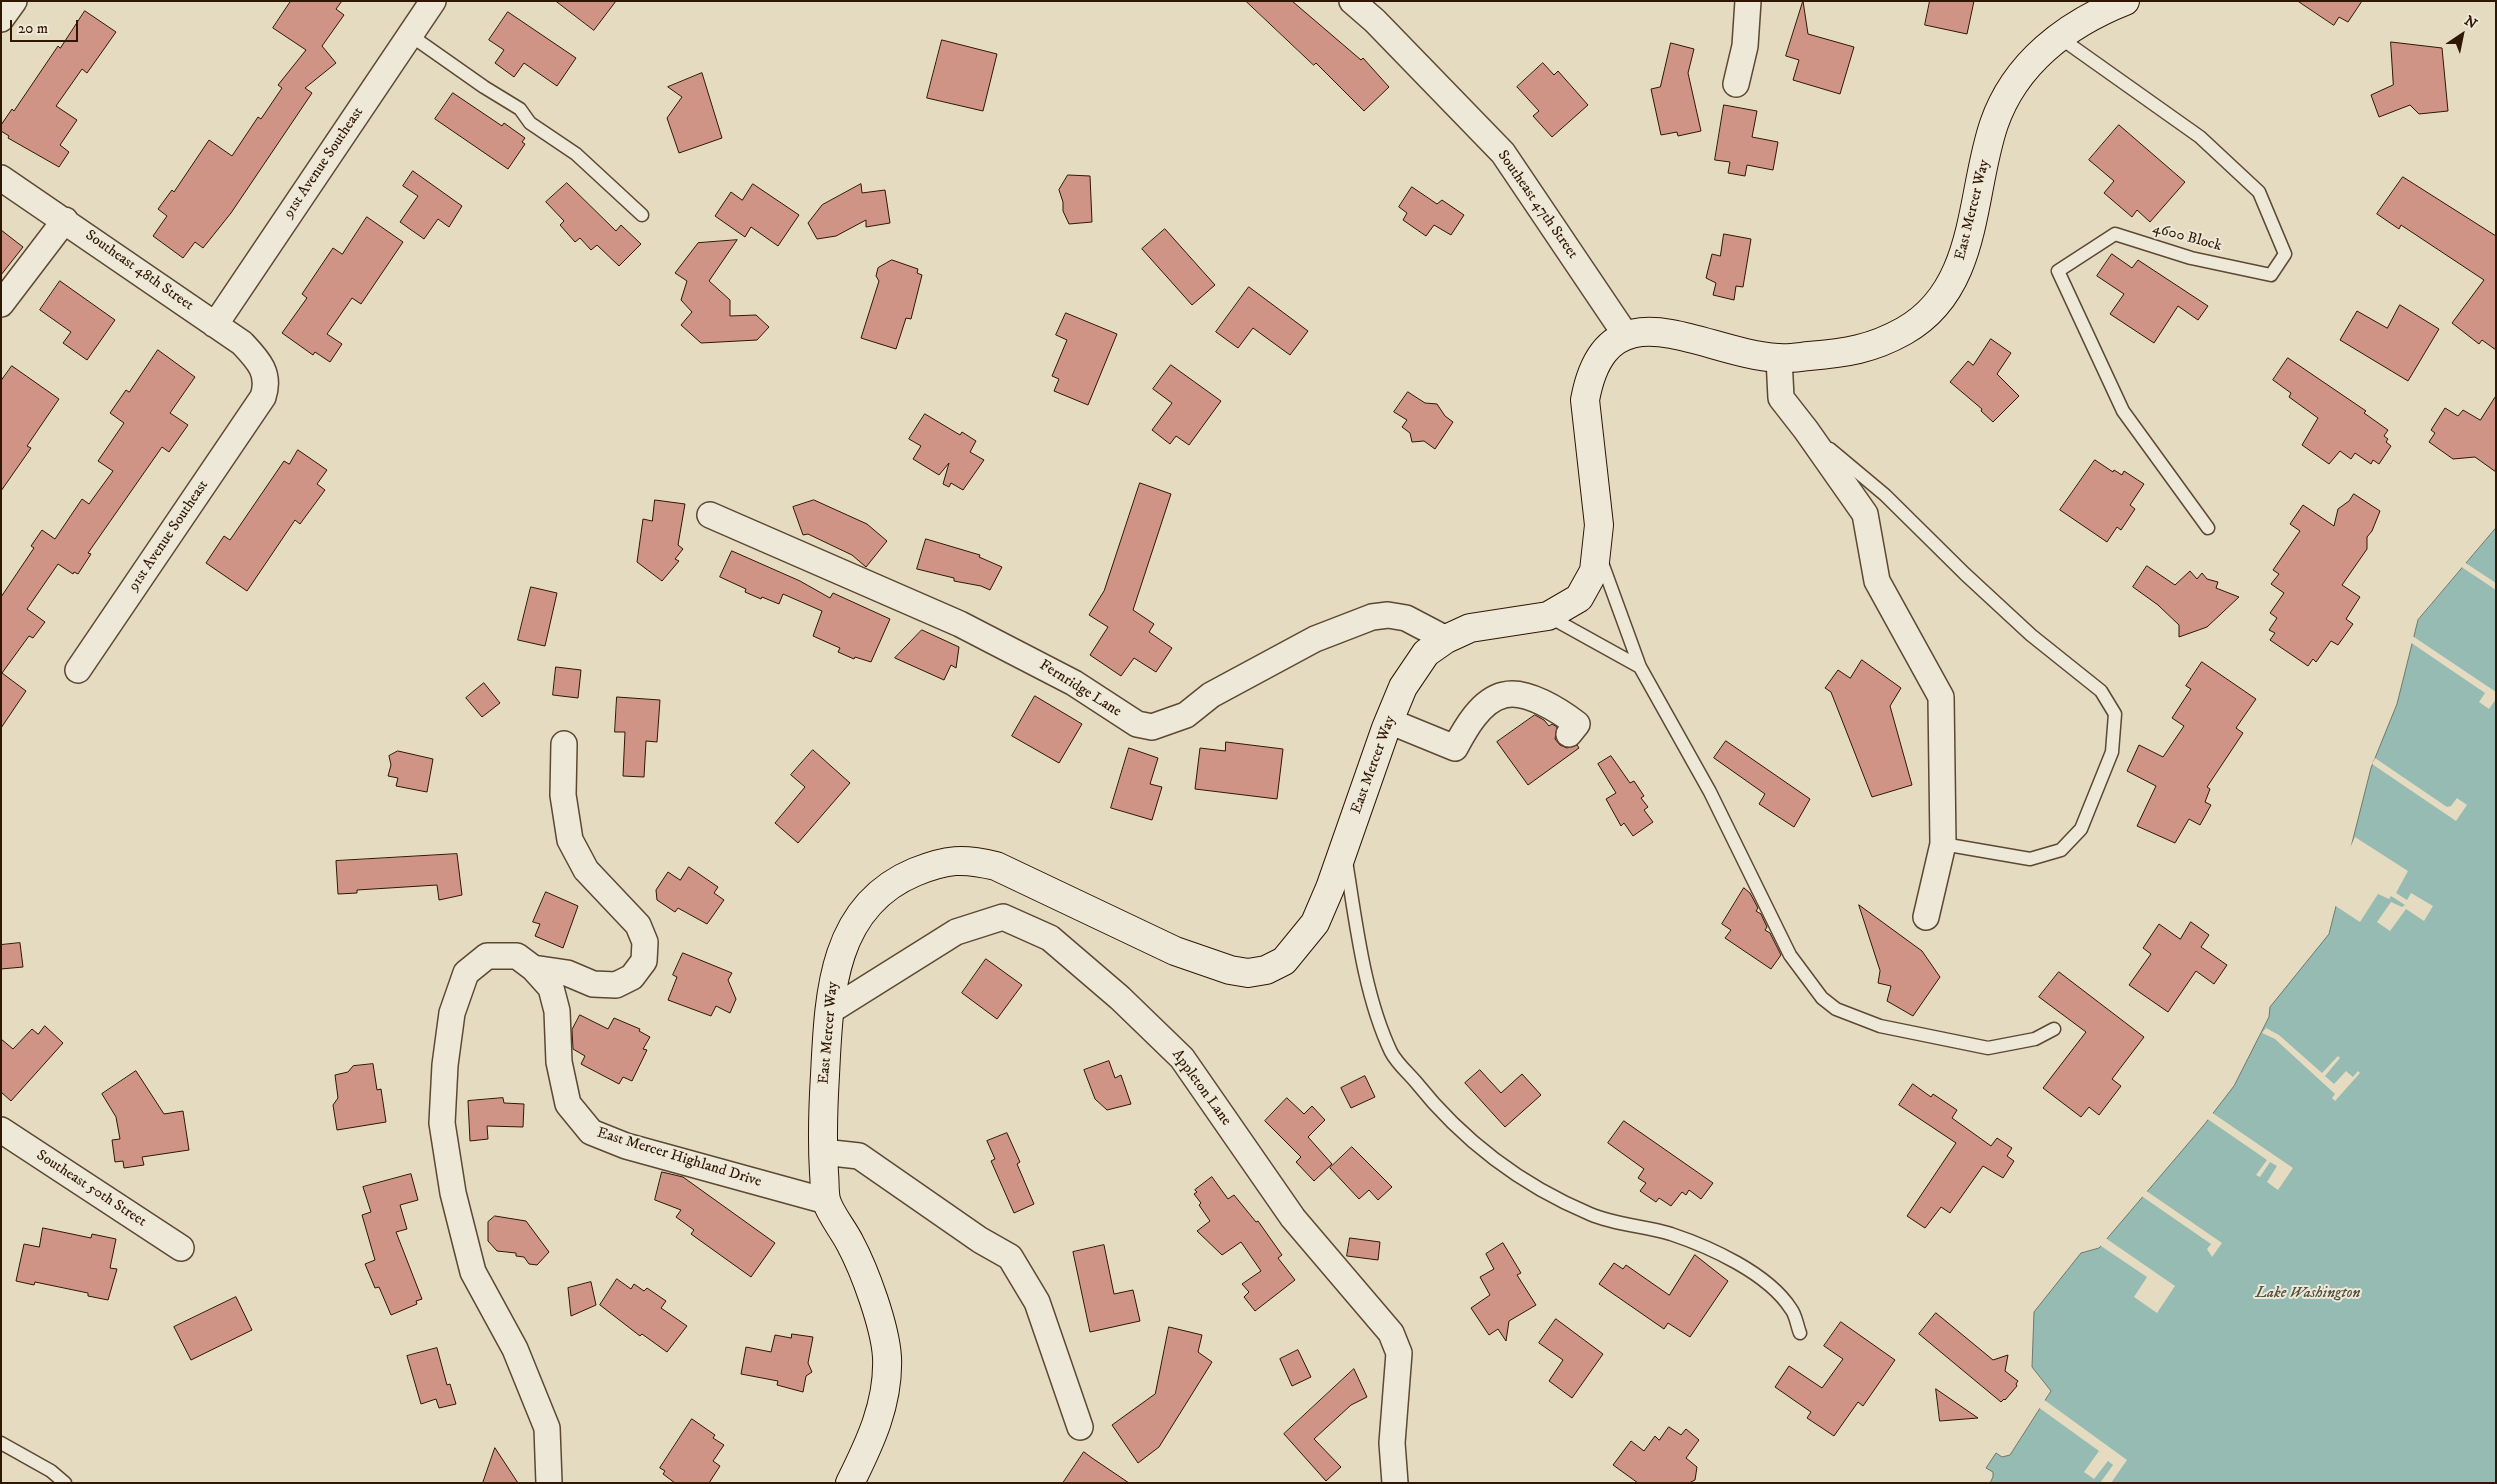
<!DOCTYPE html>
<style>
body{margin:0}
#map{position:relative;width:2497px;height:1484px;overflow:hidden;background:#e4dbc1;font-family:"IM FELL DW Pica",serif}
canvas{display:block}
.frame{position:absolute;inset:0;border:2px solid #301703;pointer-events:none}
.north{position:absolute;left:2437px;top:10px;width:50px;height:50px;-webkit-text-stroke:4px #ede8d7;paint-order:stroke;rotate:34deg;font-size:14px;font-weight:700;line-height:20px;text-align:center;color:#301703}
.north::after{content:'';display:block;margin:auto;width:18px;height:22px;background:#301703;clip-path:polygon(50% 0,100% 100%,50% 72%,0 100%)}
.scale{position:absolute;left:10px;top:20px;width:68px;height:22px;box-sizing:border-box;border:2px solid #301703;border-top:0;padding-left:6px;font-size:15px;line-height:18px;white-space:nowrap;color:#301703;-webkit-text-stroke:4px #ede8d7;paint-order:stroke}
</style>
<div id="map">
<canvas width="2497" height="1484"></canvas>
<div class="frame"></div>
<div class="north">N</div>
<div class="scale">20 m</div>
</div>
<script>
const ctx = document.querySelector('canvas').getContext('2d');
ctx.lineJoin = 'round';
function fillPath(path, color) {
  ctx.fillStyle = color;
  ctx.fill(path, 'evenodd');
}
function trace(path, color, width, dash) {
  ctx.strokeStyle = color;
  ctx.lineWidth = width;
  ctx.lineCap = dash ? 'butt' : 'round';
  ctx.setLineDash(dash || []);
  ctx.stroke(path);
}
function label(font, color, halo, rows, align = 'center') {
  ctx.font = font + ' "IM FELL DW Pica",serif';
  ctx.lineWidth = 4;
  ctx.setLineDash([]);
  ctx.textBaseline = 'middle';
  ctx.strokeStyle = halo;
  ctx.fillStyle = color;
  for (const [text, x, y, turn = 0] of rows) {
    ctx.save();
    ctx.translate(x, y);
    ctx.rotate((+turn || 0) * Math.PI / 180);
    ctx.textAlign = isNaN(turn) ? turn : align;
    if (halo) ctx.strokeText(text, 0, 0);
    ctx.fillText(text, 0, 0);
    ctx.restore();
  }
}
const water = new Path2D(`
 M2496,528v955h-506l3,-6v-5l-7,-4 10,-15 6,4 8,-2 41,-64 -19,-24 2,-55 47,-59 18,-5 105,-123 30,-39 35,-69 1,-10 59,-73 42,-166 26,-64 21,-84z`);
const pier = new Path2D(`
 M2464,562l32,21v7l-36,-24z
 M2411,635l85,57v7l-7,10 -10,-7 6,-9 -75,-51z
 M2375,758l72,49 4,-1 6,-8 10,7 -11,16 -84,-57z
 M2355,837l53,34 -12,22 11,7 4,-7 22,13 -9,15 -18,-12 -16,22 -13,-9 14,-20 11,5 3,-2 -14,-9 -2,3 -11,-5 -18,28 -26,-17 12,-49z
 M2266,1028l13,7 43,38 16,-17 2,2 -15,18 9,8 12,-13 7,6 5,-6 2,2 -25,28 -3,-3 3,-4 -60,-55 -13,-6z
 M2211,1112l82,56 -15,22 -11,-8 10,-16 -7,-4 -10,15 -4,-2 11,-15 -61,-42z
 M2145,1190l77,53 -10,14 -5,-8 4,-5 -71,-49z
 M2104,1237l71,49 -18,27 -23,-16 13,-20 -49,-33z
 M2043,1399l84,61 -16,23h-11l13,-18 -5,-4 -14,18 -10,-7 15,-21 -61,-44z`);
const building = new Path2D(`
 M291,1h51l-6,8 8,6 -22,31 14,17 -31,25 7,5 -81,120 -28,35 -8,-6 -12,16 -30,-22 14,-20 -9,-7 14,-19 2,2 35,-52 23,16 26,-39 3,2 21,-31 -4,-3 28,-35 -33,-22z
 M556,1h60l-22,29z
 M1246,1h46l69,59 2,-2 26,29 -25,24 -48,-48 -2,2z
 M1803,1l5,33 46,13 -14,47 -47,-14 6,-20 -13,-4z
 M1930,1h44l-7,33 -42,-9z
 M2298,1h64l-14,21 -9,-5 -5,8z
 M85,11l31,21 -29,41 -5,-4 -26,37 21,14 -17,25 9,7 -10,15 -51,-29 1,-2 -8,-5v-6l11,-16 2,2 44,-65 2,2z
 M508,12l68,46 -19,28 -33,-23 -10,14 -19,-14 9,-13 -15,-10z
 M942,40l55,14 -14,57 -56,-13z
 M2391,42l51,6 6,63 -29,3 -9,-9 -31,12 -8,-22 22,-10z
 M1671,43l23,6 -6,24 13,58 -23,5 -1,-4 -16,3 -10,-46 9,-2z
 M1543,63l11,12 4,-4 30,34 -36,32 -19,-21 6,-5 -22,-24z
 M702,73l20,65 -43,15 -12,-35 15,-21 -14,-10z
 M453,93l49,33 2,-3 21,15 -3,4 3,2 -17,25 -73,-50z
 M1724,105l33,6 -5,26 26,5 -5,28 -26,-5 -2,11 -17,-3 2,-11 -15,-2z
 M2119,125l66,57 -35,40 -13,-12 -5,7 -28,-24 10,-12 -25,-21z
 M413,171l49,35 -13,21 -11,-8 -14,20 -24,-17 18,-26 -15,-10z
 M1068,175l22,1 2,46 -23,2 -6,-13v-9l-4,-12z
 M2403,177l93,59v114l-14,-10 -3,4 -27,-21 32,-43 -83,-55 -2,4 -22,-15z
 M567,183l49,48 5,-6 20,19 -22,22 -22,-21 -6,5 -11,-12 -5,4 -15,-17 4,-4 -18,-19z
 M753,184l46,31 -21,31 -27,-19 -6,10 -30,-21 16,-24 11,8z
 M861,184l1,9 23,-3 5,33 -24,4v-7l-30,16 -19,3 -9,-16 14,-18z
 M1412,187l25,17 5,-4 22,15 -13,20 -17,-10 -8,11 -23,-16 4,-7 -8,-6z
 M367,217l36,25 -42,62 -9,-6 -25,36 15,10 -12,18 -15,-10 -2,3 -31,-22 25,-35 -5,-4 31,-46 9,6z
 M1165,229l50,56 -23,20 -50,-56z
 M1,230l22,17 -22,28z
 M1724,234l27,5 -8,48 -7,-1 -2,14 -21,-5 3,-12 -10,-5 6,-24 8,2z
 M737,240l-28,41 21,19v16l26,-1 13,12 -12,13 -56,3 -20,-18 11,-13 -11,-12 6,-19 -12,-8 23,-30z
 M2112,254l20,14 6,-8 70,46 -10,14 -20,-14 -24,37 -44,-29 14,-20 -27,-18z
 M892,260l26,9 -1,4 5,2 -11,44 -5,-1 -10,31 -35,-11 18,-57 -3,-5 2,-8z
 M60,281l55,39 -28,40 -24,-17 8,-11 -31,-22z
 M1249,287l59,44 -18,24 -37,-27 -15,20 -22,-16z
 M2400,305l39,24 -31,52 -68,-41 17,-29 30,17z
 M1066,313l51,21 -29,71 -34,-14 5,-12 -7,-3 15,-36 -11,-5z
 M1991,339l20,14 -14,21 22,22 -26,26 -12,-11 1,-2 -32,-27 18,-21 5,4z
 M158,350l37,27 -25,36 18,12 -19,27 -7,-5 -74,106 3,1 -13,20 -4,-2 -1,2 -15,-10 -31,45 18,13 -12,16 -4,-2 -27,37 24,18 -25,37v-131l33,-49 -3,-2 11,-16 13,9 27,-40 7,5 24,-33 -15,-10 26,-38 -14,-10 16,-23 3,2z
 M2288,358l78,53 -2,2 24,17 -4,6 4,3 -2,3 5,4 -12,18 -6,-4 -2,4 -16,-11 -4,6 -11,-8 -11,13 -27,-19 16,-27 -29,-21 2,-4 -18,-13z
 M1171,365l50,36 -32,44 -13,-9 -6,8 -18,-14 20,-27 -19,-14z
 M12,366l47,33 -32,47 4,2 -30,43v-110z
 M1408,392l17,11 12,1 8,12 8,6 -18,27 -11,-8 -12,1 -2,-9 -8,-6 5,-7 -13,-8z
 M2496,396v76l-21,-15 -22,2 -24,-17 6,-9 -4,-3 14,-22 13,8 5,-6 17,10z
 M925,414l35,21 2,-3 14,9 -6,11 14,8 -21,30 -12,-7 -2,4 -6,-3 6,-21 -10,12 -26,-16 8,-13 -12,-7z
 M298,450l29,20 -10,14 8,6 -25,34 -5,-4 -48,71 -41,-28 18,-27 6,4 54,-79 5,3z
 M2095,460l18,12 1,-2 8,5 2,-4 20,13 -14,21 5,4 -14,21 -4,-3 -10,15 -47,-32z
 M1140,483l31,11 -38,116 21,14 -5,8 23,16 -16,24 -22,-14 -13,18 -31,-21 18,-28 -19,-12 15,-24z
 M2354,494l26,17 -8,20 -5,6v12l-25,36 18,12 -14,22 7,5 -15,21 -7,-4 -15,21 -3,-3 -5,7 -38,-26 5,-7 -6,-3 8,-12 -7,-5 14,-20 -13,-9 8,-10 -6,-4 27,-39 -10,-7 13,-19 31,21 4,-17 11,-8z
 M655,500l30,4 -7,41 5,4 -8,10 4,2 -17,20 -25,-19 6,-43 9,2z
 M814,500l53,24 20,17 -21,26 -14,-12 -44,-21 -5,1 -10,-28z
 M926,539l54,16 -1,2 23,10 -12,23 -9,-4 -27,-5v-3l-37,-9z
 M732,551l68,30 30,17 3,-5 57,26 -19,43 -16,-5 -1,2 -16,-7 2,-4 -27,-12 9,-25 -39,-17 -4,10 -17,-7 -1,2 -16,-7 1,-3 -26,-12z
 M2147,566l28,19 15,-14 7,8 5,-6 5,6 11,3 -2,6 23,9 -32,30 -28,10v-12l-21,-20 -25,-18z
 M531,587l26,6 -12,53 -27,-6z
 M922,630l37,17 -3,21 -5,-3 -7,15 -49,-22z
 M1862,660l39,28 -11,18 22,79 -40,12 -41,-105 -6,-4 13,-18 12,8z
 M2202,662l54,37 -20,29 7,5 -36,54 3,2 -5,13 6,3 -11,20 -11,-6 -14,24 -38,-17 19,-40 -29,-15 12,-26 24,12 21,-31 -12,-8 19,-29 -5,-3z
 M556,667l25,3 -3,28 -25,-3z
 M484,683l16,20 -18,14 -16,-19z
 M1035,696l47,28 -23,39 -47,-27z
 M617,697l43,3 -3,42 -11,-1 -2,36 -21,-1 2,-44h-10z
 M1535,715l9,5 5,6 3,-2 5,3 -2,12 5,6 7,3 10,-3 2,3 -51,37 -31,-43z
 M1726,741l84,58 -16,28 -35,-23 6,-10 -51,-36z
 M1226,742l57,7 -6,50 -82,-10 5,-41 25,3z
 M1129,748l29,10 -8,26 12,3 -10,33 -41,-12z
 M813,750l37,33 -52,60 -23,-20 30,-36 -14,-12z
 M398,751l35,8 -6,33 -31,-6 2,-8 -10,-2 3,-11 -2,-9z
 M1611,756l19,27 4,-2 10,15 -3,2 7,9 -4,3 9,12 -20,14 -9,-13 -3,3 -15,-27 10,-6 -18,-29z
 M457,854l5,41 -23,5 -2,-15 -80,5v3l-19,1 -2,-33z
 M689,867l29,20 -4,6 10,7 -17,24 -29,-16 -3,4 -18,-12 -1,-10 12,-18 12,8z
 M1744,888l6,5 8,15 -2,3 5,3 6,13 -2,3 5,3 11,22 -10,14 -46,-31 6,-8 -9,-6z
 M546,892l32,14 -15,42 -28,-12 5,-12 -7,-2z
 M1859,905l63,46 18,26 -27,39 -26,-15 4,-15 -13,-3 2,-12z
 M2191,922l18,13 -8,12 26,18 -13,19 -18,-13 -28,41 -39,-27 22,-31 -8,-6 16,-24 21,15z
 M20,943l3,24 -22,2v-24z
 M683,953l49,20 -4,7 8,19 -6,14 -14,-7 -5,10 -43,-16 9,-23 -4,-2z
 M986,959l36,26 -25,34 -35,-26z
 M2059,972l85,65 -32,42 9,7 -22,29 -10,-8 -8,10 -38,-29 43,-56 -47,-35z
 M580,1015l28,14 6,-11 26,11 -1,2 11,6 -7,12 4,1 -15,31 -9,-4 -4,7 -38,-20 4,-8 -12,-7 -1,-19z
 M45,1026l18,17 -52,58 -10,-9v-53l12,10 19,-20 6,5z
 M1109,1061l6,17 6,-3 10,29 -24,6 -12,-11 -11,-29z
 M373,1064l4,26 4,-1 5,33 -49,8 -4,-25 5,-7 -3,-23 13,-3 5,-6z
 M1480,1070l21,23 21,-19 19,21 -36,32 -40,-44z
 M136,1071l28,43 19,-3 6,39 -47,7 2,8 -20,3 -1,-7 -8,1 -3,-22 8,-1 -4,-22 -14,-23z
 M1365,1076l10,21 -24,11 -10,-20z
 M1913,1084l18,13 2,-3 24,16 -5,8 39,28 6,-8 15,10 -5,8 7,5 -11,17 -20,-12 -33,47 -9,-6 -16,21 -18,-12 49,-73 -57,-38z
 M503,1098l1,5 20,1 -1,23 -36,-1 1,13 -18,2 -2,-40z
 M1287,1098l17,16 8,-8 13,14 -17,17 24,27 -18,17 -18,-19 5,-5 -36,-36z
 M1624,1121l89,62 -12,16 -12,-9 -3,5 -4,-3 -11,14 -12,-8 -3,4 -16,-11 6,-8 -8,-5 6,-9 -36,-26z
 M1007,1133l13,29 -3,2 17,40 -20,9 -23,-52 4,-2 -8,-18z
 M1352,1147l40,40 -14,13 -9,-10 -10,9 -29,-31z
 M662,1172l21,5 92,66 -24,34 -60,-43 3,-4 -18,-13 5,-7 -26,-10z
 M411,1174l7,26 -18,5 7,24 -11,3 26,67 -6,2 1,3 -26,11 -12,-28 -4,1 -10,-24 10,-4 -13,-45 9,-3 -8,-25z
 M1212,1177l16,22 6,-4 22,27 2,-1 24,34 -4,3 17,22 -40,31 -11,-14 5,-5 -7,-8 19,-13 -20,-29 -19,13 -25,-24 13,-10 -11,-16 2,-2 -7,-9 3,-2 -2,-2z
 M495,1216l31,5 23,31 -12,13 -8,-1 -5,-7 -8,-1v-3l-19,-2 -9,-10v-19z
 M43,1228l48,10 1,-4 24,5 -6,29 7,1 -9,31 -20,-4v-3l-53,-11 -1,3 -18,-4 8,-37 15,3z
 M1350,1238l30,4 -2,18 -31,-4z
 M1503,1243l18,30 -4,2 19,30 -27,16 -3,20 -8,-12 -9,6 -18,-27 19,-13 -10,-18 14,-8 -8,-15z
 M1104,1245l10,49 19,-4 7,31 -50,11 -17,-80z
 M1695,1255l33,26 -38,56 -22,-14 -4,6 -65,-45 15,-21 9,6 3,-4 43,30z
 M617,1279l14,10 3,-5 10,7 3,-3 19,13 -5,7 26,18 -20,26 -25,-18 -2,2 -40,-31z
 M591,1282l5,23 -25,11 -3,-28z
 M236,1297l16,33 -61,30 -17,-33z
 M1936,1313l57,47 15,-5 -3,16 13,10 -2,3 1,2 -12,14 -1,-1 -3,3 -82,-68z
 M1556,1319l47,35 -31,44 -23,-17 14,-21 -24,-17z
 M1841,1322l54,38 -32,46 -5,-4 -24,34 -27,-18 4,-6 -36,-25 14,-21 33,22 21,-29 -19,-13z
 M1169,1327l33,8 -4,17 14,10 -53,85 -21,16 -26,-38 43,-31z
 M792,1334l21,3 -5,26 4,9 -6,4 -3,16 -26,-7 1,-4 -37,-7 5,-27 25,5 4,-17 16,3z
 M437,1348l10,37 3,-1 6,20 -17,4 -3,-9 -15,5 -14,-48z
 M1298,1350l13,27 -19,9 -12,-27z
 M1354,1369l13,28 -16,8 -37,34 27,28 -15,14 -42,-47z
 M1936,1389l42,29 -38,3z
 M692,1419l23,16 -2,3 11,7 -11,16 7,5 -11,17h-34l-12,-9 2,-3 -5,-3z
 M1669,1427l12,8 5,-6 13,11 -13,18 11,9 -2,13 -6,3h-51l-25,-18 18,-24 13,10 11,-15 4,4z
 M495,1448l23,35h-35z
 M1084,1452l8,6 37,25h-66z`);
const lane = new Path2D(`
 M410,35l74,52 36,22 10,14 46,31 66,61
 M2059,37l141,100 59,55 26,62 -14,21 -80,-17 -76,-24 -57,37 65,140 85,117
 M1830,449l55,46 80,79 66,61 70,56 14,23 -3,38 -31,77 -20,21 -31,9 -87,-15
 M1548,616l92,51 -39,-107
 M1640,667l70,125 80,163 32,43 14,11 44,17 108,22 47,-9 19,-10
 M1346,861c10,62 18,134 45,191 5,10 16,20 24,29 47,59 106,104 175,133 25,11 55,12 81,20 39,13 97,39 120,75 5,6 6,17 9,24
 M1,1443l50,28 14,12`);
const street = new Path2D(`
 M1352,1l23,20 128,132 122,181
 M1,19l13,-18
 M1736,84l9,-38 3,-45
 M1,178l241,165c16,17 29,30 21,54l-185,273
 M1,304l64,-84
 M215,325l218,-324
 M1779,358l2,40 25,32 59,84 12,67 64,116 2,147 -17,73
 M710,515l250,109 114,59 63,41 15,3 34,-12 25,-20 104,-56 57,-22 16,-2 18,3 40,21
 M1389,721l66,27c10,-19 26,-48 49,-53 22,-6 56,16 73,29l-8,10
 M533,968l34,5 26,11 23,1 16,-8 12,-16 1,-19 -7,-17 -52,-55 -16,-30 -7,-45 1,-51
 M830,1011l126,-79 47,-15 47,21 70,60 62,60 111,160 98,115 8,20 -7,90 3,40
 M1,1130l180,118
 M823,1152l36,4 121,84 30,17 27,45 43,125
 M549,1483l-2,-55 -32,-79 -42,-77 -20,-79 -11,-70 3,-58 7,-52 14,-40 21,-17h30l16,12 18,20 6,23 2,51 9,42 23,28 35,14 200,55`);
const secondary = new Path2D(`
 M850,1483c20,-40 39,-80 37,-126 -2,-31 -22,-86 -37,-114 -7,-14 -20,-29 -24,-43 -2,-9 -1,-18 -2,-27 -2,-33 -1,-65 1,-98 4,-79 6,-168 90,-203 32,-13 48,-14 81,-6l179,85 55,19 18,3 18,-3 18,-9 31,-38 15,-35 56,-160 17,-41 23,-34 20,-14 24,-11 78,-12 31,-18 15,-27 5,-46 -14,-125c22,-120 117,-46 193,-42 10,1 21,-1 31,-2 37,-3 63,-7 95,-25 75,-42 66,-137 90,-207 21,-61 73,-100 131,-123`);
const streetNames = [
 ["91st Avenue Southeast",324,163,-56],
 ["Southeast 47th Street",1537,205,55],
 ["East Mercer Way",1973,210,-76],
 ["4600 Block",2187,238,15],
 ["Southeast 48th Street",139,271,35],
 ["91st Avenue Southeast",169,536,-56],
 ["Fernridge Lane",1080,689,32],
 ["East Mercer Way",1374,765,-70],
 ["East Mercer Way",829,1033,-85],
 ["Appleton Lane",1201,1088,54],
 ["East Mercer Highland Drive",679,1158,17],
 ["Southeast 50th Street",91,1189,33]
];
const waterNames = [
 ["Lake Washington",2308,1294]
];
fillPath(water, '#95bbb2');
trace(water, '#6d796c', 1);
fillPath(pier, '#e4dbc1');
fillPath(building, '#cf9485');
trace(building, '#301703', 1);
trace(lane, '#5d4832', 15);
trace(street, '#5d4832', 28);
trace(secondary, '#301703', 30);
trace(lane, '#ede8d7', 12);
trace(street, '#ede8d7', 25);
trace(secondary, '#ede8d7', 28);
label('15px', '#301703', '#ede8d7', streetNames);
label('italic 16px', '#535040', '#ede8d7', waterNames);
</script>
